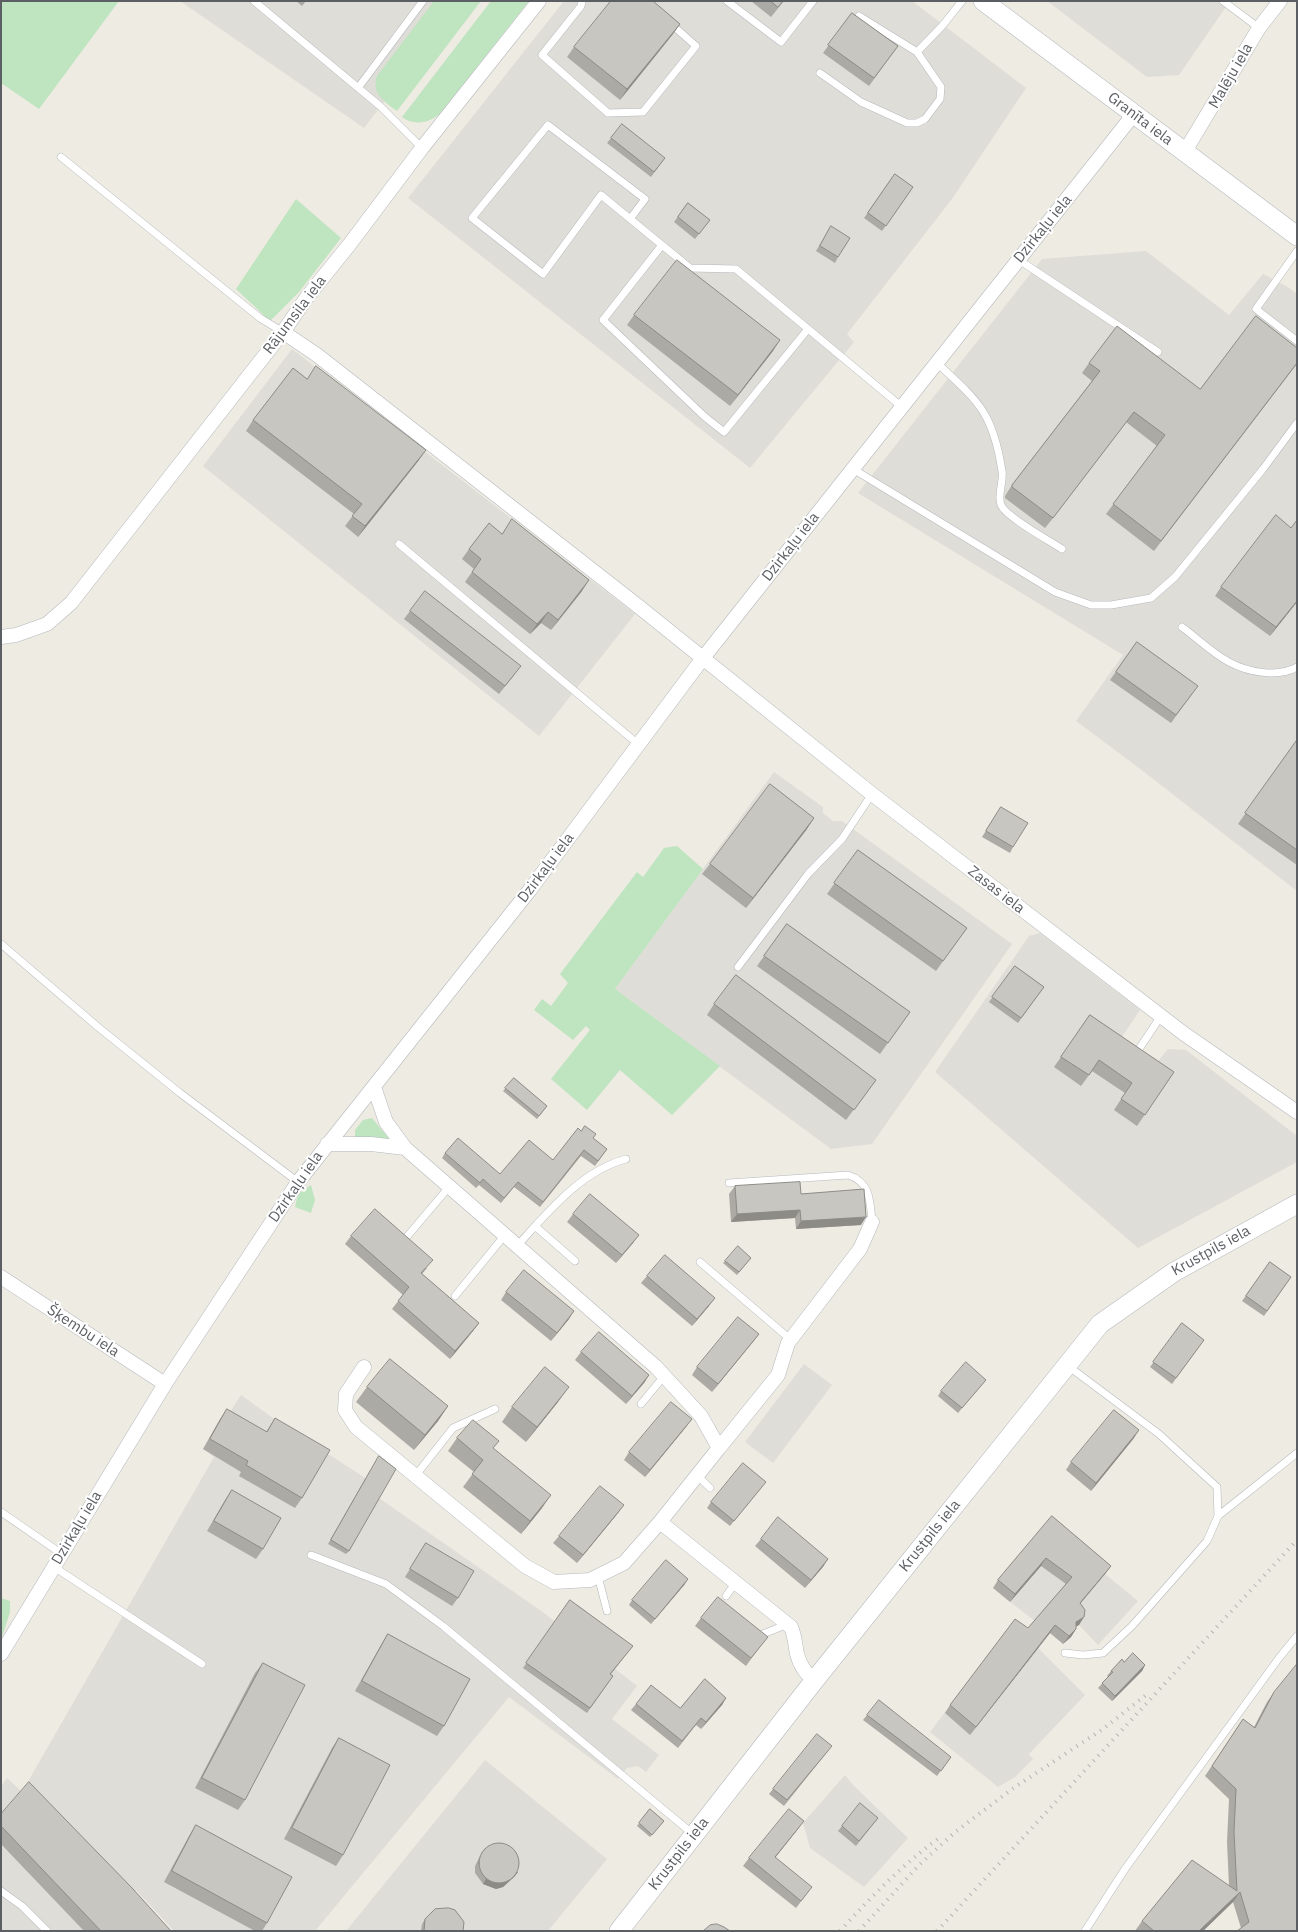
<!DOCTYPE html>
<meta charset="utf-8">
<style>
body{margin:0}
#map{position:relative;width:1298px;height:1932px;overflow:hidden;background:#edebe2;font-family:"IBM Plex Sans",sans-serif}
canvas{display:block}
.frame{position:absolute;inset:0;border:2px solid #5b5e63;pointer-events:none}
</style>
<div id="map">
<canvas width="1298" height="1932"></canvas>
<div class="frame"></div>
</div>
<script>
const ctx = document.querySelector('canvas').getContext('2d');
ctx.lineJoin = 'round';
function fillPath(path, color) {
  ctx.fillStyle = color;
  ctx.fill(path, 'evenodd');
}
function trace(path, color, width, dash) {
  ctx.strokeStyle = color;
  ctx.lineWidth = width;
  ctx.lineCap = dash ? 'butt' : 'round';
  ctx.setLineDash(dash || []);
  ctx.stroke(path);
}
function label(font, color, halo, rows, align = 'center') {
  ctx.font = font + ' "IBM Plex Sans",sans-serif';
  ctx.lineWidth = 4;
  ctx.setLineDash([]);
  ctx.textBaseline = 'middle';
  ctx.strokeStyle = halo;
  ctx.fillStyle = color;
  for (const [text, x, y, turn = 0] of rows) {
    ctx.save();
    ctx.translate(x, y);
    ctx.rotate((+turn || 0) * Math.PI / 180);
    ctx.textAlign = isNaN(turn) ? turn : align;
    if (halo) ctx.strokeText(text, 0, 0);
    ctx.fillText(text, 0, 0);
    ctx.restore();
  }
}
const industrial = new Path2D(`
 M180,1h281l-97,127z
 M564,1h348l114,87 -74,111 -105,135 7,8 -104,126 -342,-270z
 M1047,1h183l-51,74 -32,2z
 M1146,251l83,64 34,-41 25,13 9,7v597l-158,-123 -63,-47 47,-66 -265,-162 184,-234z
 M292,349l343,265 -96,122 -336,-270z
 M774,772l49,35v6l10,8h9l170,123 -140,200 -41,5 -216,-160z
 M1040,933l100,77 -25,37 35,24 18,-22 18,1 111,86v26l-159,86 -203,-176 94,-136z
 M804,1364l28,21 -59,78 -28,-21z
 M241,1395l39,28 104,67 -5,8 165,115 93,73 -25,33 47,36 -13,17 -8,-6 -11,2 -9,11 -109,-82 -194,234h-141l-38,-41 -10,10 29,31h-154v-144l6,-9 15,14 192,-335 -11,-8 17,-30 4,2z
 M1053,1551l14,34 -32,36 -25,-19z
 M1105,1574l33,27 -40,44 -19,-20 -5,-15z
 M1010,1626l28,22 47,47 -56,59 4,5 -18,18 -17,10 -68,-55z
 M485,1760l122,99 -59,72h-202z
 M845,1775l8,10 55,53 -44,49 -54,-39 -7,-25z`);
const green = new Path2D(`
 M1,1h118l-80,108 -38,-26z
 M434,1h47l-84,110c-12,-9 -26,-17 -20,-35z
 M491,1h38l-89,113c-12,9 -26,12 -38,3z
 M296,199l45,39 -42,54 -29,29 -34,-32z
 M677,846l26,23 -88,120 105,77 -48,49 -52,-45 -33,40 -36,-31 39,-49 -4,-4 -13,14 -39,-30 8,-11 9,7 17,-23 -8,-9 77,-102 6,5 21,-29z
 M372,1118l19,23 -36,-4v-7l8,-10z
 M311,1185l4,15 -4,13 -16,-6 3,-13z
 M1,1598l9,3v11l-9,28z`);
const service = new Path2D(`
 M254,1l126,105 42,42
 M582,1l-1,5 -39,49 66,58 35,-1 53,-66 -26,-23
 M727,1l54,41 32,-41
 M1223,1l36,27
 M859,16l58,36
 M820,73l41,29 46,21h10l8,-4 15,-20 1,-12 -24,-35 26,-27 19,-24
 M358,88l65,-87
 M61,157l199,161 23,14
 M630,219l15,-20 -97,-74 -76,93 71,56 58,-79 89,73 46,1 166,138
 M662,245l-59,75 102,97 19,15 84,-103
 M1297,251l-41,58 41,32
 M1019,260l139,92
 M937,363c41,38 56,49 65,108 2,10 -5,24 -1,34 5,12 49,36 61,44
 M853,469l202,123 36,13h20l40,-7 24,-21 88,-108 34,-46
 M399,544l239,200
 M1182,627c15,11 30,26 47,35 18,10 49,16 68,5
 M1,944l97,83 82,66 118,89
 M738,967l70,-93 34,-35 30,-45
 M1135,1055l26,-39
 M729,1183l119,-8c23,7 22,27 24,47
 M535,1226l40,35
 M405,1239l44,-52
 M517,1246c31,-34 64,-75 109,-87
 M700,1262l90,77
 M455,1296l50,-61
 M641,1404l23,-28
 M416,1475l37,-47 42,-19
 M697,1475l13,13
 M1,1512l61,42
 M1218,1516l79,-63
 M311,1555l75,29 57,42 250,208
 M54,1567l148,97
 M598,1576l9,35
 M726,1596l10,-14
 M763,1634l25,-10
 M1065,1653l18,2 20,-2 29,-27 75,-85 11,-25 -1,-29 -58,-53 -91,-68
 M1,1891l21,15 25,25
 M1085,1931l40,-62 154,-211 18,-22`);
const minor = new Path2D(`
 M1184,153l75,-125 21,-27
 M283,332l34,23 321,251 234,188 311,239 114,79
 M1,637l15,-2 31,-11 24,-21 212,-271 24,-35 42,-52 73,-97 117,-147
 M374,1087l12,35 19,26 251,219 45,49 18,32 -59,74 131,105c4,9 4,17 6,27 3,12 9,19 17,27
 M327,1144h44l34,4
 M1,1277l164,107
 M364,1367l-18,27 -1,16 11,17 169,139 29,16 36,-2 34,-17 36,-41
 M719,1448l59,-73 10,-32 72,-94 12,-27
 M1,1654l164,-270 133,-202 231,-291 174,-233 431,-544`);
const secondary = new Path2D(`
 M983,1l314,235
 M619,1931l195,-250 286,-357 74,-52 123,-68`);
const rail = new Path2D(`
 M840,1931c33,-36 63,-67 102,-95
 M859,1931l60,-66 35,-32 58,-44 91,-60 43,-34
 M937,1931l360,-391`);
const wall = new Path2D(`
 M296,1h10l-4,5z
 M751,1h33l-13,16z
 M852,13l46,33 -29,40 -46,-33z
 M680,24l-7,10 -53,66 -53,-43 7,-10z
 M611,138l54,20 -14,19 -44,-34z
 M895,174l18,13 -31,44 -18,-13z
 M688,203l22,17 -15,19 -21,-17z
 M831,226l7,31 -3,6 -19,-12z
 M634,315l139,36 -43,55 -103,-81z
 M1089,363l111,26 97,-25 -143,187 -48,-37 51,-68 -31,-24 -81,106 -40,-30v-2l7,-11 80,-104 -10,-8z
 M307,379l112,81 -61,77 -13,-11 9,-12 -108,-83 7,-11z
 M1291,528l6,74 -27,34 -55,-40 6,-9z
 M502,534l80,57 -31,39 -10,-7 -11,11 -65,-52 9,-13 -12,-10 7,-10z
 M410,611l105,63 -16,20 -95,-75z
 M1137,642l55,52 -21,29 -61,-43z
 M1297,740v125l-59,-41z
 M1001,807l12,40 -3,6 -28,-16z
 M807,829l-61,79 -44,-34 8,-10z
 M858,850l109,78 -31,43 -109,-77z
 M787,924l123,88 -30,42 -123,-88z
 M1015,966l29,21 -26,36 -29,-21z
 M714,1004l162,76 -30,40 -139,-105z
 M1090,1015l84,57 -37,54 -23,-16 11,-17 -33,-22 -11,15 -27,-19z
 M514,1078l33,28 -10,13 -34,-28z
 M593,1138l14,11 -12,17 -14,-10 -41,51 -26,-20 -13,16 -22,-18 -3,3 -34,-30 3,-5 55,21 53,-14z
 M735,1186l66,8 60,31 -65,4 -1,-11 -64,4 -2,-28z
 M573,1214l60,29 -17,20 -49,-41z
 M351,1236l76,32 -5,6 57,49 -6,8 -23,28 -58,-50 11,-14 -58,-51z
 M751,1258l-14,17 -14,-12 2,-2z
 M1270,1262l21,15 -27,39 -22,-15z
 M647,1276l62,30 -17,20 -51,-43z
 M506,1292l63,27 -18,22 -50,-41z
 M1182,1323l22,17 -32,44 -22,-17z
 M759,1334l-47,58 -20,-17 5,-8z
 M581,1352l68,23 -5,8 -18,21 -51,-44z
 M986,1380l-28,33 -20,-17 3,-5z
 M367,1387l81,19 -10,15 -24,29 -58,-48z
 M558,1402l-32,40 -24,-20 10,-15z
 M227,1409l39,23 9,-14 27,80 -7,10 -56,-32 2,-4 -38,-23 17,-30z
 M686,1427l-41,50 -21,-17 5,-8z
 M457,1438l37,11 48,59 -21,26 -58,-47 11,-15 -26,-21z
 M1134,1438l-43,53 -25,-21 5,-8z
 M377,1459l-28,92 -3,3 -18,-10z
 M762,1487l-32,39 -23,-18 4,-6z
 M232,1490l31,59 -7,10 -49,-28 18,-31z
 M618,1513l-41,50 -24,-20 6,-7z
 M1052,1516l59,50 -6,8 -25,30 -1,21 -3,1v3l-5,8 -8,7 -13,-11 -80,102 -25,-22 5,-8 78,-77 38,-44 -25,-18 -31,36 -17,-14 5,-8z
 M761,1539l67,20 -23,29 -50,-42z
 M426,1543l32,55 -6,8 -47,-29z
 M685,1584l-34,40 -22,-19 3,-5z
 M570,1600l63,46 -22,28 2,2 -26,37 -64,-45z
 M701,1618l61,26 -16,22 -51,-40z
 M388,1634l56,92 -7,10 -82,-45 26,-46z
 M1124,1662l21,3 -3,6 -30,30 -14,-13 10,-11 -1,-1 4,-5z
 M263,1663l-18,137 -7,10 -43,-22 60,-115z
 M1274,1692l23,239 -56,-3 -8,-26 -30,29h-68l7,-10 87,-35 -2,-44 2,-43 -24,-23 38,-57 11,8 13,-25z
 M726,1698l-4,7 -21,24 -5,-4 -18,23 -47,-38 5,-6 44,4z
 M867,1715l84,42 -14,19 -74,-56z
 M339,1738l4,117 -7,11 -52,-27 48,-91z
 M828,1751l-44,55 -15,-12 4,-5z
 M650,1809l14,12 -14,16 -13,-11z
 M1,1814l170,117h-87l-83,-87z
 M878,1818l-22,28 -18,-15 4,-5z
 M196,1825l71,98 -5,8h-7l-91,-49 25,-46z
 M798,1829l-23,29 31,37 -10,13 -53,-42 6,-8z
 M485,1848l33,24 -4,5 -11,10 -7,2 -13,-5 -8,-11v-7l6,-12z
 M425,1919l38,12h-42l1,-7z`);
const shadedWall = new Path2D(`
 M680,24l-7,10 -53,66 7,-11z
 M780,340l-7,11 -43,55 8,-11z
 M1134,412l-8,10 -81,106 8,-10z
 M426,450l-7,10 -61,77 7,-11z
 M589,580l-7,11 -31,39 7,-10z
 M1297,601v1l-27,34 6,-9z
 M548,612l-7,11 -11,11 7,-10z
 M814,818l-7,11 -61,79 7,-10z
 M800,1210l-5,8 -64,4 6,-8z
 M866,1217l-5,8 -65,4 5,-8z
 M639,1235l-6,8 -17,20 6,-8z
 M715,1298l-6,8 -17,20 5,-7z
 M574,1311l-5,8 -18,22 6,-8z
 M479,1323l-6,8 -23,28 5,-8z
 M759,1334l-6,8 -41,50 6,-8z
 M649,1375l-5,8 -18,21 6,-8z
 M569,1387l-11,15 -32,40 11,-15z
 M448,1406l-10,15 -24,29 11,-15z
 M692,1419l-6,8 -41,50 5,-7z
 M1139,1430l-5,8 -43,53 5,-8z
 M551,1495l-9,13 -21,26 9,-13z
 M624,1505l-6,8 -41,50 6,-8z
 M1046,1558l-5,8 -31,36 5,-8z
 M828,1559l-5,8 -18,21 6,-8z
 M1111,1566l-6,8 -31,37 6,-8z
 M688,1579l-3,5 -34,40 4,-5z
 M1084,1617l-5,8 -9,5 6,-8z
 M1055,1625l-5,8 -80,102 6,-8z
 M1076,1629l-5,8 -8,7 6,-8z
 M1145,1665l-3,6 -30,30 3,-5z
 M726,1698l-4,7 -21,24 5,-7z
 M804,1821l-6,8 -29,36 6,-8z
 M518,1872l-4,5 -11,10 -7,2 -13,-5 3,-5z
 M1240,1892l-7,10 -30,29h-4z`);
const building = new Path2D(`
 M611,1h42l27,23 -53,65 -53,-42z
 M771,1h12l-5,6z
 M852,13l46,33 -24,32 -46,-33z
 M622,124l43,34 -11,14 -43,-34z
 M895,174l18,13 -27,39 -18,-13z
 M688,203l22,17 -11,14 -21,-17z
 M831,226l19,12 -12,19 -18,-11z
 M677,260l103,80 -42,55 -104,-80z
 M1256,316l41,32v15l-136,178 -48,-37 52,-69 -31,-23 -81,106 -41,-31v-2l88,-114 -11,-8 28,-37 83,63z
 M316,366l110,84 -61,76 -13,-10 10,-12 -109,-84 40,-52 14,11z
 M1276,515l15,13 6,-8v81l-21,26 -55,-40z
 M512,519l77,61 -31,40 -10,-8 -11,12 -65,-52 9,-13 -12,-10 20,-26 13,11z
 M425,591l96,75 -16,20 -95,-75z
 M1137,642l61,44 -22,29 -60,-43z
 M1297,740v110l-52,-37z
 M770,784l44,34 -61,80 -43,-34z
 M1001,807l27,16 -15,24 -27,-16z
 M858,850l109,78 -24,33 -109,-78z
 M787,924l123,88 -22,31 -124,-87z
 M1015,966l29,21 -23,31 -29,-21z
 M736,975l140,105 -22,30 -140,-106z
 M1090,1015l84,57 -29,43 -24,-16 11,-16 -33,-23 -10,15 -28,-18z
 M514,1078l33,28 -8,10 -34,-28z
 M585,1126l11,8 -3,4 14,11 -9,12 -14,-11 -41,52 -25,-20 -14,16 -21,-19 -3,4 -35,-30 13,-15 42,36 29,-34 24,20 25,-32 3,3z
 M800,1182l1,12 63,-5 2,28 -65,4 -1,-11 -63,4 -2,-28z
 M590,1194l49,41 -17,20 -49,-41z
 M375,1209l58,51 -12,13 58,50 -24,28 -57,-50 11,-14 -58,-51z
 M738,1246l13,12 -12,14 -14,-11z
 M665,1255l50,43 -18,21 -50,-43z
 M1270,1262l21,15 -24,34 -21,-15z
 M524,1270l50,41 -17,22 -51,-41z
 M738,1317l21,17 -41,50 -21,-17z
 M1182,1323l22,17 -28,38 -23,-16z
 M599,1332l50,43 -17,21 -51,-44z
 M390,1359l58,47 -23,29 -58,-48z
 M966,1362l20,18 -24,28 -21,-17z
 M545,1367l24,20 -32,40 -25,-20z
 M671,1402l21,17 -42,51 -21,-18z
 M227,1409l40,23 8,-14 55,32 -28,48 -56,-33 2,-4 -38,-22z
 M1114,1410l25,20 -43,53 -25,-21z
 M473,1420l26,21 -6,7 58,47 -21,26 -58,-47 11,-14 -26,-22z
 M379,1456l17,13 -47,82 -18,-11z
 M743,1463l23,19 -32,39 -23,-19z
 M600,1486l24,19 -41,50 -24,-19z
 M232,1490l49,28 -18,31 -49,-28z
 M1052,1516l59,50 -31,37 5,7 -1,7 -8,5v7l-7,7 -14,-11 -79,102 -26,-22 65,-86 13,9 44,-51 -26,-19 -31,36 -17,-14z
 M778,1517l50,42 -17,21 -50,-41z
 M426,1543l48,28 -16,27 -48,-29z
 M666,1560l22,19 -33,40 -23,-19z
 M718,1597l50,40 -17,21 -50,-40z
 M570,1600l63,46 -23,28 3,2 -23,32 -64,-45z
 M388,1634l82,45 -26,47 -82,-45z
 M1133,1653l12,12 -30,31 -13,-13 11,-11 -2,-1 11,-12 2,3z
 M263,1663l42,22 -60,115 -43,-22z
 M1297,1664v267h-60l12,-9 -9,-30 -41,39h-45l-12,-10 50,-61 45,31 -3,-59 2,-43 -24,-23 31,-47 12,9 19,-36z
 M705,1679l21,19 -20,24 -5,-4 -19,23 -46,-37 15,-19 29,23z
 M879,1700l72,57 -10,14 -74,-56z
 M817,1734l15,12 -45,54 -14,-11z
 M339,1738l51,27 -47,90 -51,-27z
 M29,1782l104,107 38,42h-70l-100,-105v-12z
 M860,1803l18,15 -19,23 -17,-15z
 M650,1809l14,12 -12,14 -13,-12z
 M789,1809l15,12 -29,36 37,30 -11,14 -52,-43z
 M196,1825l96,52 -25,46 -95,-52z
 M479 1863a20 20 0 1 1 40 0a20 20 0 1 1-40 0Z
 M449,1908l6,2 9,12 -1,9h-39l1,-12 10,-10z
 M717,1924l7,3 6,4h-27l7,-6z`);
const streetNames = [
 ["Malēju iela",1231,76,-60],
 ["Granīta iela",1140,119,37],
 ["Dzirkaļu iela",1043,229,-51],
 ["Rājumsila iela",295,315,-53],
 ["Dzirkaļu iela",791,547,-52],
 ["Dzirkaļu iela",546,868,-53],
 ["Zasas iela",996,890,38],
 ["Dzirkaļu iela",296,1187,-55],
 ["Krustpils iela",1211,1251,-29],
 ["Šķembu iela",83,1331,33],
 ["Dzirkaļu iela",77,1528,-59],
 ["Krustpils iela",930,1536,-51],
 ["Krustpils iela",679,1854,-52]
];
fillPath(industrial, '#dfddd7');
fillPath(green, '#bfe4c0');
trace(service, '#b5b8bd', 8);
trace(minor, '#b5b8bd', 15);
trace(secondary, '#b6b9bf', 20);
trace(service, '#fff', 7);
trace(minor, '#fff', 14);
trace(secondary, '#fff', 19);
trace(rail, '#b3b4b4', 4, [1, 6]);
fillPath(wall, '#acaaa5');
fillPath(shadedWall, '#8c8b86');
fillPath(building, '#c8c6c0');
trace(building, '#8c8b86', 1);
label('15px', '#5b5e63', '#fff', streetNames);
</script>
